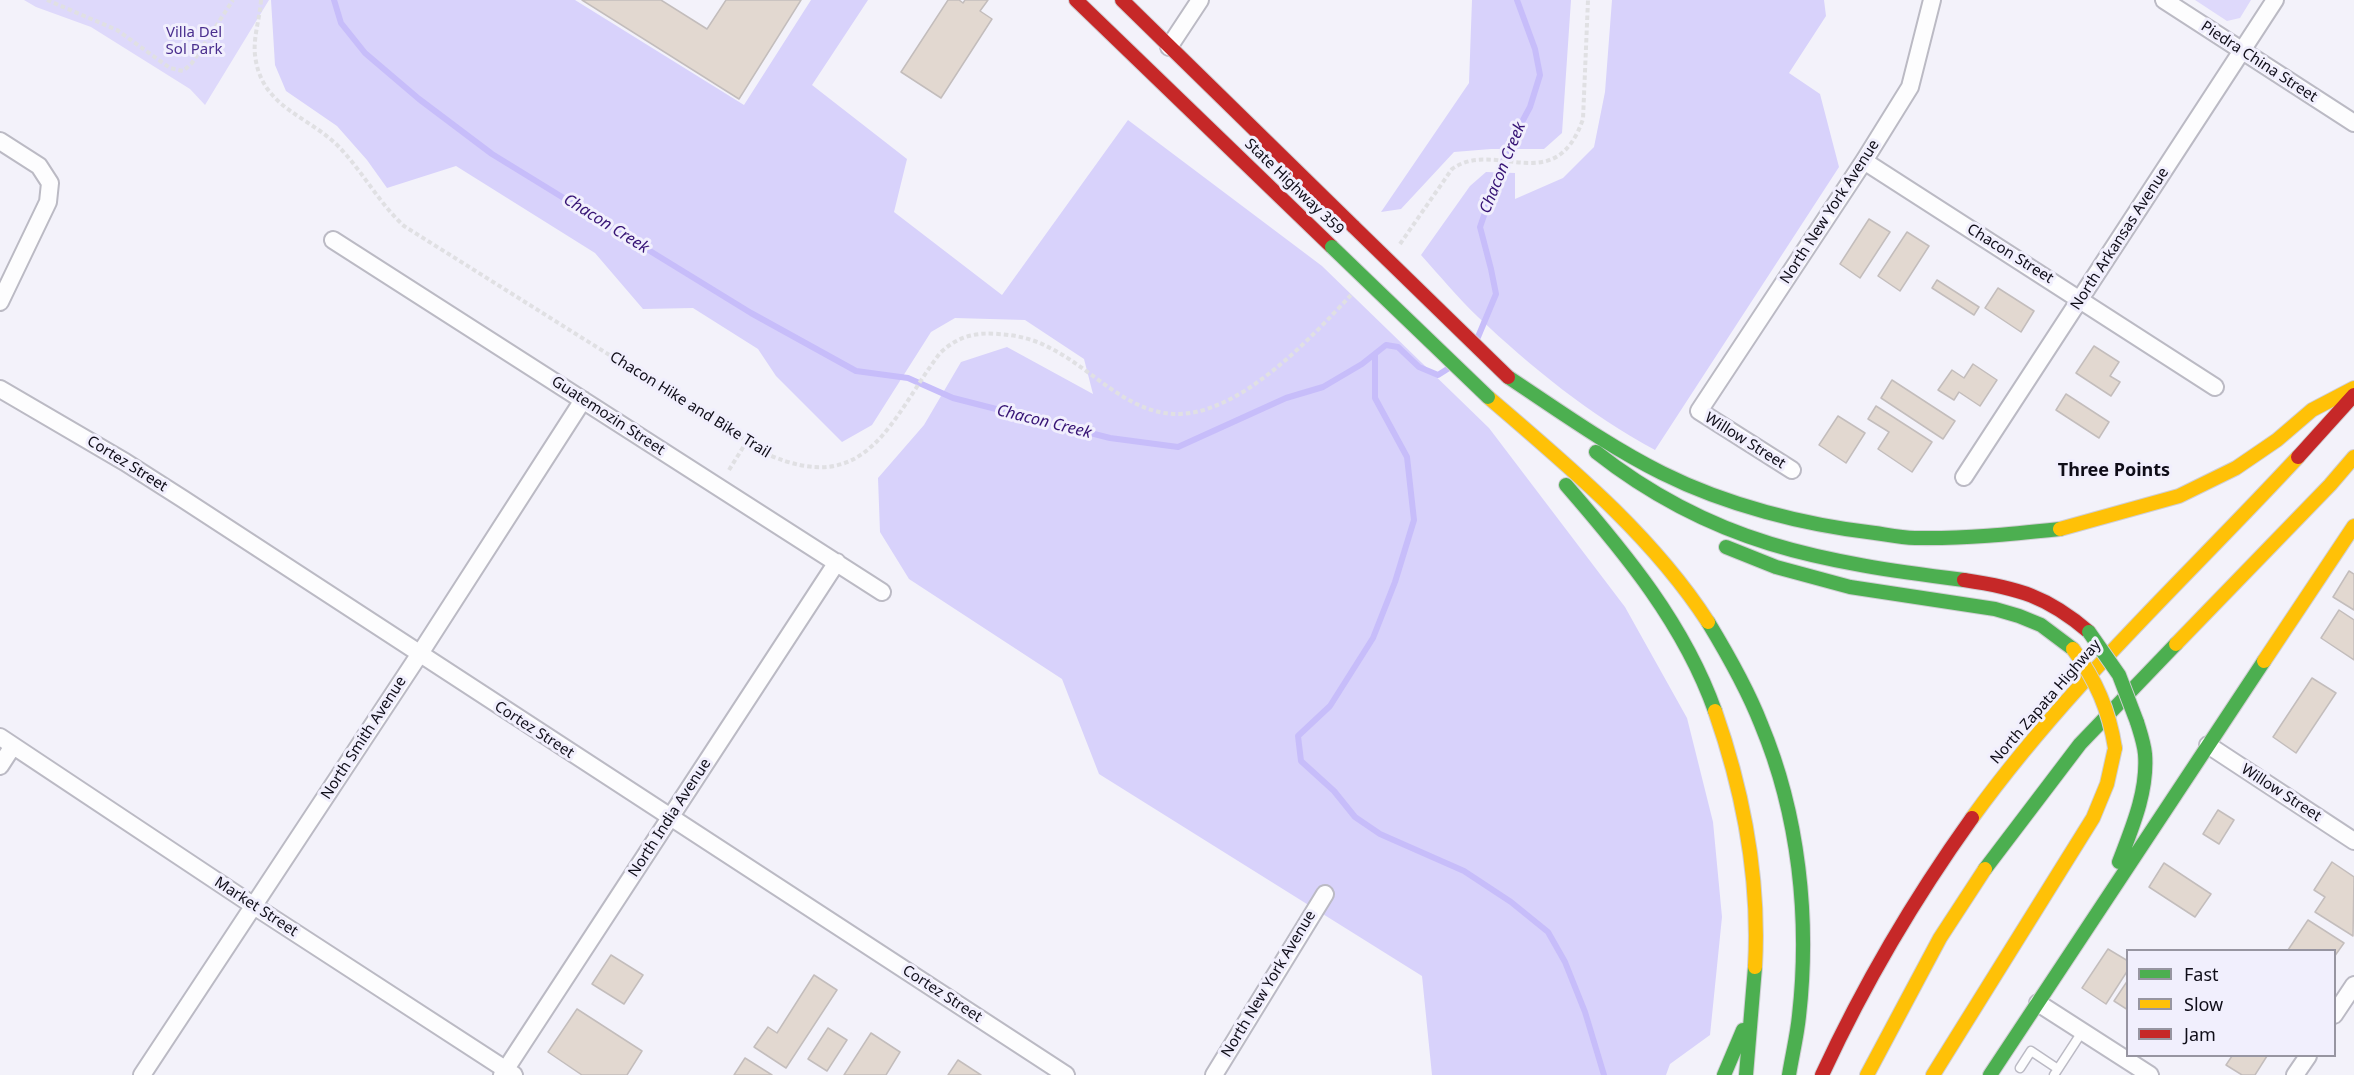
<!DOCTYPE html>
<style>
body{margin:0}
#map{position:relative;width:2354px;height:1075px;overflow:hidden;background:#f3f2fa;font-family:"Noto Sans",sans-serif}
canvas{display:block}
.legend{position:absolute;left:2126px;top:949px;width:210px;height:108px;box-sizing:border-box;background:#f1effd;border:2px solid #9795a1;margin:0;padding:8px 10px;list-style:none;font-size:18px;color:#0f0d18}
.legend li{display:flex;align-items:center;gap:12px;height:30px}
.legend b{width:30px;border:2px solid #9795a1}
</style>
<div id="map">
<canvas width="2354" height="1075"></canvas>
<ul class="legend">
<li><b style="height:8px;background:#4caf50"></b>Fast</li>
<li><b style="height:8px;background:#ffc107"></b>Slow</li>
<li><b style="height:8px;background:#c62828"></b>Jam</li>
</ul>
</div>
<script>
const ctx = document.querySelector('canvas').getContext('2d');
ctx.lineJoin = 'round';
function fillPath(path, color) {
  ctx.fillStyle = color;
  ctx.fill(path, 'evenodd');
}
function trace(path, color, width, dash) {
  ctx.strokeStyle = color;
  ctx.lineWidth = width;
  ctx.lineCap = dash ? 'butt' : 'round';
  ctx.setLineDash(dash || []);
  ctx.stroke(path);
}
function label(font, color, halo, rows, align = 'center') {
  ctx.font = font + ' "Noto Sans",sans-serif';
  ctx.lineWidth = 6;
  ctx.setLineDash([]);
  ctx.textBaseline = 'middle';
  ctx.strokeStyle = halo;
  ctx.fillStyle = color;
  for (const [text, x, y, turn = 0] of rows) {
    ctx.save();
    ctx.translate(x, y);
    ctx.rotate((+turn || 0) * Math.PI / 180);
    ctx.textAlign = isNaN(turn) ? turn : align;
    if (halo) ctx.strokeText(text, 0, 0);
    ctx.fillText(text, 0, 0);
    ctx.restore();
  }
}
const green = new Path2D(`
 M24,0h245l-64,105 -15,-16 -99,-62 -55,-20z
 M2195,0h56l-11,18 -13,3z`);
const forest = new Path2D(`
 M271,0h304l169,105 67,-105h57l-56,85 95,74 -13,53 108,83 126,-175 194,146 167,162 136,179 62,111 26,104 9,95 -12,118 -40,29 -4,11h-234l-10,-99 -323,-202 -37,-95 -153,-100 -29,-47 -2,-54 46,-53 37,-63 46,-15 86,47 -9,-35 -59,-39 -70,-2 -24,14 -59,93 -30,17 -66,-66 -18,-27 -65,-41 -50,1 -48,-56 -139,-87 -69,22 -20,-28 -30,-34 -51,-35 -11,-26z
 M1472,0h99l-9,133 -18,16h-53l-37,3 -53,57 -20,3 88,-129z
 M1612,0h212l2,16 -37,57 31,21 19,73 -184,283c-65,-35 -124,-83 -177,-133 -20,-19 -38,-41 -57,-62l49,-69 16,-14 29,1v26l48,-21 31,-31 11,-55z`);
const stream = new Path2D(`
 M334,0l7,23 24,30 54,46 73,55 259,159 105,58 52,7 45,20 157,40 68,9 108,-49 37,-11 39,-23 24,-19 12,2 21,20 19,8 11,-7
 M1478,337l18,-43 -5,-25 -11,-42 27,-77 23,-43 10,-32 -5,-26 -18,-49
 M1375,354v44l32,59 7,63 -19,62 -22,56 -43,68 -32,30 3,25 33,30 21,26 25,17 84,37 47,31 37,30 17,30 20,50 19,63`);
const building = new Path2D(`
 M582,0h79l46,29 19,-29h75l-62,99z
 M948,0h11l4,3 2,-3h23l-8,11 12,8 -51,79 -40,-26z
 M1869,219l21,13 -30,46 -20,-14z
 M1907,232l22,14 -29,45 -22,-15z
 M1937,280l42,27 -5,8 -42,-27z
 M1998,288l36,23 -13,21 -36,-24z
 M2094,346l25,16 -9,14 10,6 -9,14 -35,-23z
 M1973,364l24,16 -17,26 -21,-14 -5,8 -16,-10 14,-20 12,8z
 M1892,380l63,41 -12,18 -62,-41z
 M2066,394l43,28 -10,16 -43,-28z
 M1876,406l56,36 -20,30 -34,-23 11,-17 -21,-13z
 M1838,416l27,17 -19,30 -27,-18z
 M2349,571l5,3v36l-21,-13z
 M2339,610l15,10v40l-33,-22z
 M2312,678l24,15 -40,60 -23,-16z
 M2218,810l16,10 -15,24 -16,-10z
 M2332,862l22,15 -1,59 -38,-24 10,-15 -11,-7z
 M2164,863l47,31 -16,23 -46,-30z
 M2308,920l36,23 -10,14v-7h-46z
 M2108,949l20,12v9l-22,34 -24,-16z
 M611,955l32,20 -19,29 -32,-20z
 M814,975l23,15 -51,78 -32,-21 14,-20 9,6z
 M2128,980v30l-14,-9z
 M577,1009l65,42 -15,24h-45l-34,-23z
 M828,1028l19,12 -20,31 -19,-12z
 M871,1033l29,19 -14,23h-42z
 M2232,1056h35l-12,19h-13l-16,-10z
 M745,1058l27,17h-38z
 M958,1060l23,15h-33z`);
const path = new Path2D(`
 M47,0l70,30 53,38 13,3 9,-8 41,-63
 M261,0c-1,18 -8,37 -6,55 6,53 53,60 84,92 24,25 40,56 65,79l363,228c101,45 123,-34 173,-101 17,-16 34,-21 58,-19 18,1 36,5 52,14 41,20 75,63 123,66 65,3 137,-75 178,-119
 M1400,244l52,-75c43,-31 103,31 131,-50l5,-119
 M729,470l18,-29`);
const lane = new Path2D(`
 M2020,1068l11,-17 27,18
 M2054,1075l28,-43`);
const street = new Path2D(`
 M2164,0l190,123
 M1169,47l31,-47
 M0,141l39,25 11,17 -2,19 -48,100
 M1864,161l351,226
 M333,240l549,352
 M0,389l125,73 58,37 883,576
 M1792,470l-93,-59 165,-250 46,-74 22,-87
 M1964,477l311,-477
 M0,737l254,169 260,169
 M2208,745l146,96
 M0,766l13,-20
 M2038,1003l112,72
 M2334,1015l20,-30
 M142,1075l277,-420 164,-255
 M502,1075l335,-513
 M1214,1075l111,-181
 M2295,1075l13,-19`);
const fast = new Path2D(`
 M1508,377c50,33 100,69 154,96 64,32 142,52 213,60 13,2 27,5 40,5 49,1 97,-4 145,-9
 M1596,452c117,92 225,110 368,128
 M1566,485c60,69 118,139 149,226
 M1726,547l50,20 74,20 145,22 24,7 22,9 32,24
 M1708,622c20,33 39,66 53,102 38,91 49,195 38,292 -2,20 -7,40 -10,59
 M2119,862c13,-34 29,-71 26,-108 -1,-11 -5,-22 -8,-32
 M1985,869l95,-125 96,-100
 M1724,1075l19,-45
 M1746,1075l9,-108
 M1990,1075l274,-414`);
const slow = new Path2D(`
 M1488,397c79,68 163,137 220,225
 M2060,529l119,-33 57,-28 41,-28 35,-30 42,-22
 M2176,644l154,-159 24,-28
 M2264,661l90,-135
 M1715,711c29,83 45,168 40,256
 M1972,818c96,-133 215,-241 326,-361
 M1867,1075l73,-137 45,-69
 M1933,1075l160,-257 14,-34 8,-36`);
const jam = new Path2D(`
 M1076,0l256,247
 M1122,0l232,227
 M2298,457l56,-62
 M1964,580c54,8 83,16 125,52
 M1822,1075c42,-91 92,-176 150,-257`);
const fastBridge = new Path2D(`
 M1332,247l156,150
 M2089,632l30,43 18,47`);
const slowBridge = new Path2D(`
 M2073,649c23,31 36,61 42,99`);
const jamBridge = new Path2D(`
 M1354,227l154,150`);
const parkNames = [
 ["Villa Del",194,33],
 ["Sol Park",194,50]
];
const streetNames = [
 ["Piedra China Street",2259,62,33],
 ["State Highway 359",1294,187,44],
 ["North New York Avenue",1830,212,-57],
 ["North Arkansas Avenue",2120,239,-57],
 ["Chacon Street",2010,254,32],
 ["Chacon Hike and Bike Trail",690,405,32],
 ["Guatemozin Street",608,416,33],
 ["Willow Street",1745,441,32],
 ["Cortez Street",127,464,32],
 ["North Zapata Highway",2046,702,-49],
 ["Cortez Street",534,730,33],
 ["North Smith Avenue",364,738,-57],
 ["Willow Street",2281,793,33],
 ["North India Avenue",670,818,-57],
 ["Market Street",256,907,33],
 ["North New York Avenue",1269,984,-59],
 ["Cortez Street",942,994,33]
];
const waterNames = [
 ["Chacon Creek",1503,168,-68],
 ["Chacon Creek",606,224,32],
 ["Chacon Creek",1044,422,14]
];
const quarterNames = [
 ["Three Points",2114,471]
];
fillPath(green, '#ded9fb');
fillPath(forest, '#d8d2fb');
trace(stream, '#c7bdfa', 6);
fillPath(building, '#e2d8d0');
trace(building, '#c3bdbc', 1.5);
trace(lane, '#bbbac4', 11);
trace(street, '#bbbac4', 20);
trace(fast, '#d0cfd4', 16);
trace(slow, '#d0cfd4', 16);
trace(jam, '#d0cfd4', 16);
trace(path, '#e0e0e3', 4, [4.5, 3]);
trace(lane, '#fdfdfe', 8);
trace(street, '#fdfdfe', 16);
trace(fast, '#4caf50', 14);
trace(slow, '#ffc107', 14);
trace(jam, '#c62828', 14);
trace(fastBridge, '#d0cfd4', 16, []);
trace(slowBridge, '#d0cfd4', 16, []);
trace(jamBridge, '#d0cfd4', 16, []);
trace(fastBridge, '#4caf50', 14);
trace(slowBridge, '#ffc107', 14);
trace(jamBridge, '#c62828', 14);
label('15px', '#4a2f8e', '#f1effd', parkNames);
label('15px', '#0f0d18', '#f1effd', streetNames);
label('italic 16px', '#361374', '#f1effd', waterNames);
label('bold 18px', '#0f0d18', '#f1effd', quarterNames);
</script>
